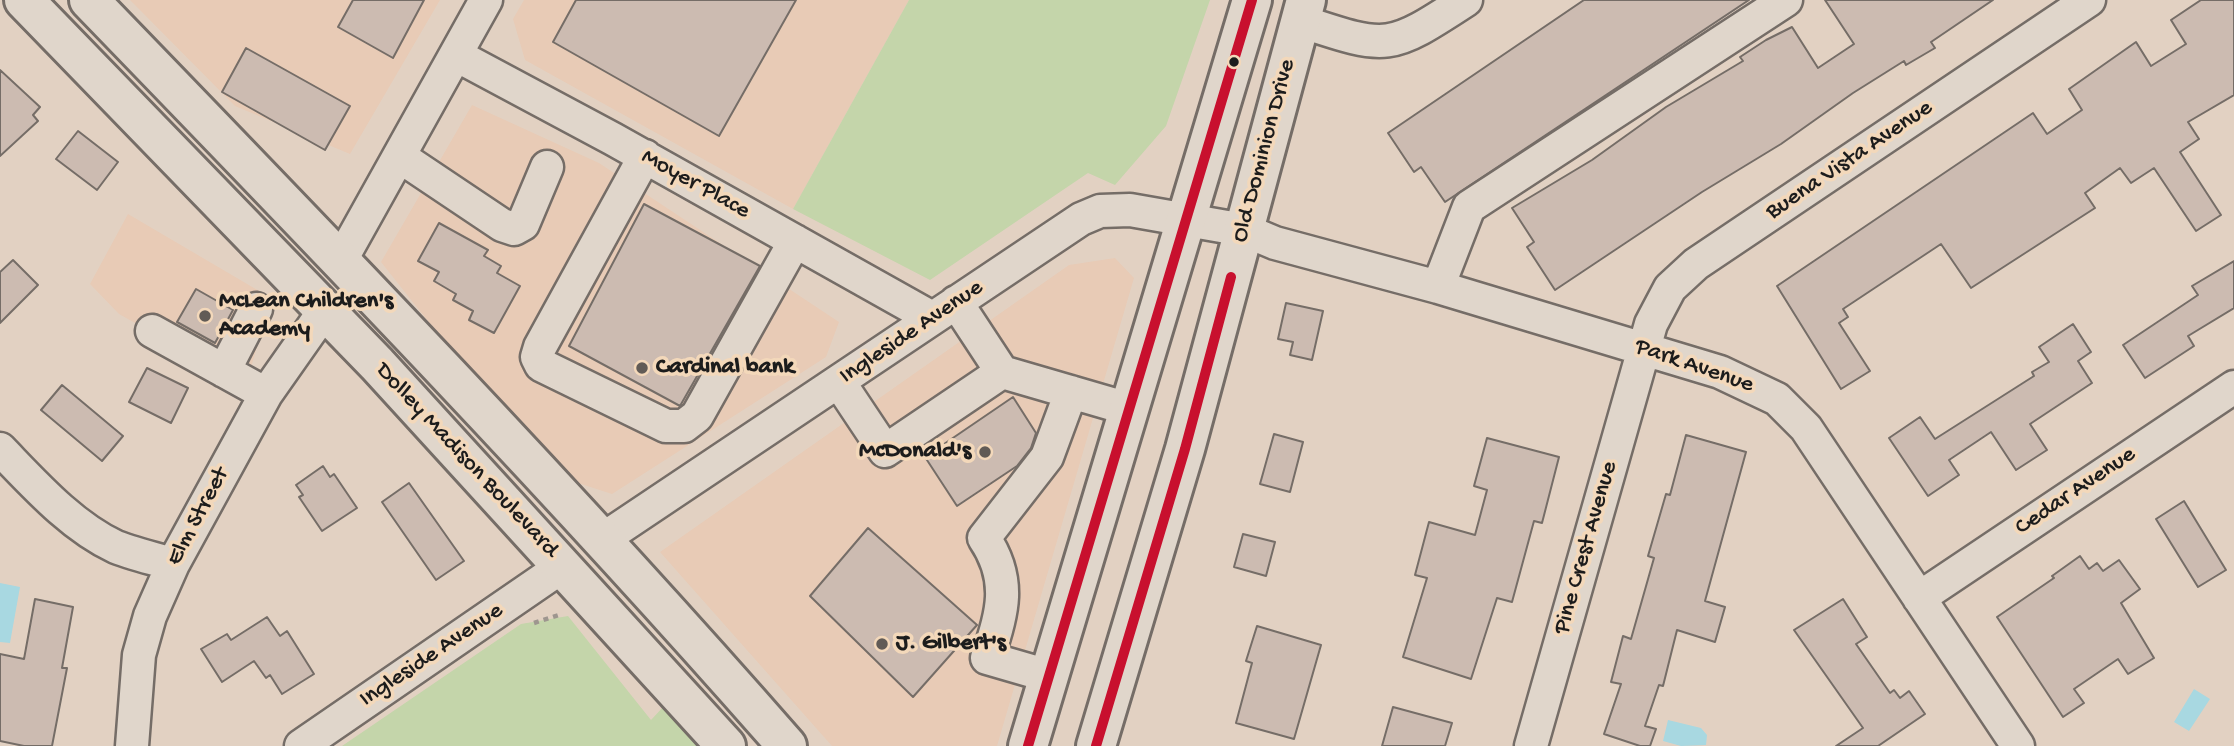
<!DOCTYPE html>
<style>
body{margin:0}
canvas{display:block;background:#e2d1c2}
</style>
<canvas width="2234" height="746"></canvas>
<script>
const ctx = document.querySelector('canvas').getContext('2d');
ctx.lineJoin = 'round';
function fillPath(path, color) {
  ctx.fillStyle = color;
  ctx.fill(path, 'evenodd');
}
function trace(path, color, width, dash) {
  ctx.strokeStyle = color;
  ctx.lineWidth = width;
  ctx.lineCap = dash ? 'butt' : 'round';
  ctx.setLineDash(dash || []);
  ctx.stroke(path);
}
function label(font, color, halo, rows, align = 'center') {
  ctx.font = font + ' "Gochi Hand",sans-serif';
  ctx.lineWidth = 7;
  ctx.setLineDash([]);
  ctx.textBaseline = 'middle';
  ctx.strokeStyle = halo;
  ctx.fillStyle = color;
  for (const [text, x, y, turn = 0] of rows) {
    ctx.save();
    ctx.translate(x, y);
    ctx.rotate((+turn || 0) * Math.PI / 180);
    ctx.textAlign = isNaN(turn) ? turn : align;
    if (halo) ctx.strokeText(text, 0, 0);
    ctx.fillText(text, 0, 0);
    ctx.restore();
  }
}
const built = new Path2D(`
 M130,0h310l-90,154 -115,-48z
 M524,0h385l-116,209 -268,-149 -12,-41z
 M472,105l127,58 240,159 -13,35 -214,137 -37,-12 -75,-70 -119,-150z
 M128,214l143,84 -25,87 -127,-71 -29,-30z
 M1115,258l19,20 -137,468h-165l-172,-194 409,-287z`);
const green = new Path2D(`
 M909,0h301l-44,126 -51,59 -27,-12 -158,107 -137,-71z
 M568,616l83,104 13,-14 33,40h-355l179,-122z`);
const water = new Path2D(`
 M0,583l20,4 -10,56 -10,-1z
 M2194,689l16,10 -21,32 -15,-9z
 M1668,720l33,8 6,7 -1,10 -25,1 -18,-5z`);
const building = new Path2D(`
 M353,0h71l-31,58 -55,-31z
 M576,0h220l-77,136 -166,-94z
 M1584,0h165l-304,202 -24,-35 -7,5 -26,-39z
 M1825,0h168l-62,42 4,6 -29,17 -2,-4 -51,32 -72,51 -79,48 -147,98 -28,-43 7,-5 -22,-34 80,-48 74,-53 77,-46 -3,-4 26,-17 26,-13 26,41 36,-24z
 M2201,0h33v95l-46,27 11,17 -19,13 41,63 -25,16 -42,-63 -23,15 -11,-15 -35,25 10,15 -124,80 -30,-44 -98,65 5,8 -9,6 31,48 -29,18 -64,-103 256,-173 14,21 35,-24 -13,-21 67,-47 15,24 35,-22 -15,-24z
 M246,48l104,58 -25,44 -103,-58z
 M0,70l40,37 -7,8 5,6 -38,35z
 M78,131l40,31 -21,28 -41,-31z
 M644,204l116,62 -80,140 -111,-60z
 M439,223l49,27 -4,6 17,10 -4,7 23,13 -26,47 -25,-13 4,-9 -20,-11 3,-6 -22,-13 5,-9 -21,-11z
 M13,260l25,25 -38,38v-51z
 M2234,261v47l-46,28 6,10 -49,32 -22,-33 75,-50 -6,-9z
 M196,289l37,21 -18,33 -38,-21z
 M1286,303l37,8 -11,49 -22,-5 3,-13 -15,-3z
 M2073,324l18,28 -13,9 14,22 -62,41 17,26 -31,20 -25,-38 -42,28 10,15 -31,21 -39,-58 31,-21 15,22 99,-63 -2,-4 17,-10 -10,-15z
 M147,368l41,20 -17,35 -42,-21z
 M62,385l61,51 -21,25 -61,-51z
 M1013,397l23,36 -5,15 -14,18 -60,40 -32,-49z
 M1274,434l29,8 -13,50 -30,-8z
 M1686,435l60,17 -41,149 20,6 -10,35 -38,-12 -14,56 -4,-1 -14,41 11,3 -6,17h-10l-36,-12 17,-50 -10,-2 12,-46 8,3 23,-81 -6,-2 18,-62 4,1z
 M1487,438l72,19 -17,66 -8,-2 -22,81 -15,-4 -26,81 -68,-22 24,-79 -12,-3 14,-53 46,13 12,-45 -13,-4z
 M323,466l7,11 4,-3 23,34 -35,23 -23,-34 4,-2 -7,-10z
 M409,483l55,78 -28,19 -54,-78z
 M2184,501l42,69 -28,17 -42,-68z
 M868,528l109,97 -64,72 -103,-101z
 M1243,534l32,8 -9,34 -32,-9z
 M2080,556l9,13 8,-6 6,8 16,-11 21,29 -19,14 33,55 -26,16 -10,-15 -44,30 10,14 -21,14 -66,-100 57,-39 -2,-2z
 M35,599l38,8 -11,61h5l-15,78h-28l-24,-5v-87l24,5z
 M1843,599l24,38 -11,7 34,49 4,-3 6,8 9,-7 16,23 -47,32h-42l27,-18 -69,-98z
 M267,617l13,19 7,-5 27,43 -32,20 -12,-19 -4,3 -12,-17 -32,21 -21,-33 26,-15 4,6z
 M1257,626l64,19 -27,94 -58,-16 16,-60 -6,-2z
 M1393,707l59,16 -7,23h-63z`);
const path = new Path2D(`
 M534,623l28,-9`);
const minor = new Path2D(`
 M1300,21c88,29 88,30 166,-21
 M456,55l157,84 319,179
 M399,156l103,69 12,4 9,-5 24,-57
 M645,156l-105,191 -3,10 4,8 125,61h18l13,-10 98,-175
 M341,260l145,-260
 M1438,287l31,-80 317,-207
 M956,302l46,70 127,37
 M152,331l114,63
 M224,371l32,-62
 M839,382l46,69 117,-79
 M0,449c34,35 71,77 116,98 18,7 39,12 57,17
 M603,539l478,-320 19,-8 30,-1 114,20 31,13 163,44 282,85 57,27 29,29 212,318
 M1919,598l315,-211
 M1049,676l-62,-18c16,-44 25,-79 -3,-120l63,-81 24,-65
 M132,746l7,-91 11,-39 23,-52 93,-170 59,-84
 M301,746l262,-180
 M1531,746l120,-422 19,-36 26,-24 393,-264`);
const major = new Path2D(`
 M24,0l353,364 349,382
 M89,0c237,245 474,490 698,746
 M1028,746l224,-746
 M1096,746l89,-297 121,-449`);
const bus1 = new Path2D(`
 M1028,746l224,-746
 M1096,746l89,-297 46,-172`);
const markers = [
 [1234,62,6,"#1c1c1c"],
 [205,316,7,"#615b56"],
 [642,368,7,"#615b56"],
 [985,452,7,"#615b56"],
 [882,644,7,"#615b56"]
];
const streetNames = [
 ["Old Dominion Drive",1265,151,-75],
 ["Buena Vista Avenue",1850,161,-34],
 ["Moyer Place",695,185,29],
 ["Ingleside Avenue",912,333,-34],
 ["Park Avenue",1694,367,19],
 ["Dolley Madison Boulevard",466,461,47],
 ["Cedar Avenue",2076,492,-34],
 ["Elm Street",199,517,-62],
 ["Pine Crest Avenue",1587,548,-74],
 ["Ingleside Avenue",432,656,-34]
];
const poiNames = [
 ["McLean Children's",219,302],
 ["Academy",219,330],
 ["Cardinal bank",656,368],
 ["McDonald's",971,452,"right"],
 ["J. Gilbert's",896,644]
];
fillPath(built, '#e8cbb6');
fillPath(green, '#c4d5aa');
fillPath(water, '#a8d8e1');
fillPath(building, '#ccbbb1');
trace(building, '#756d67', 2);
trace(minor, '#756d67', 37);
trace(major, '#756d67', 44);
trace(path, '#9e968f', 4.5, [5, 5]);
trace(minor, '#e0d6cb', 32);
trace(major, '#e0d6cb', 38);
trace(bus1, '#c8102e', 10);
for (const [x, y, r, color] of markers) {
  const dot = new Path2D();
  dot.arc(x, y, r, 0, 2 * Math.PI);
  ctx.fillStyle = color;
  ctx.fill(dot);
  trace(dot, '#f3d8ba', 2.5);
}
label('24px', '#1c1c1c', '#f3d8ba', streetNames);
label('bold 24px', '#1c1c1c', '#f3d8ba', poiNames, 'left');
</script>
